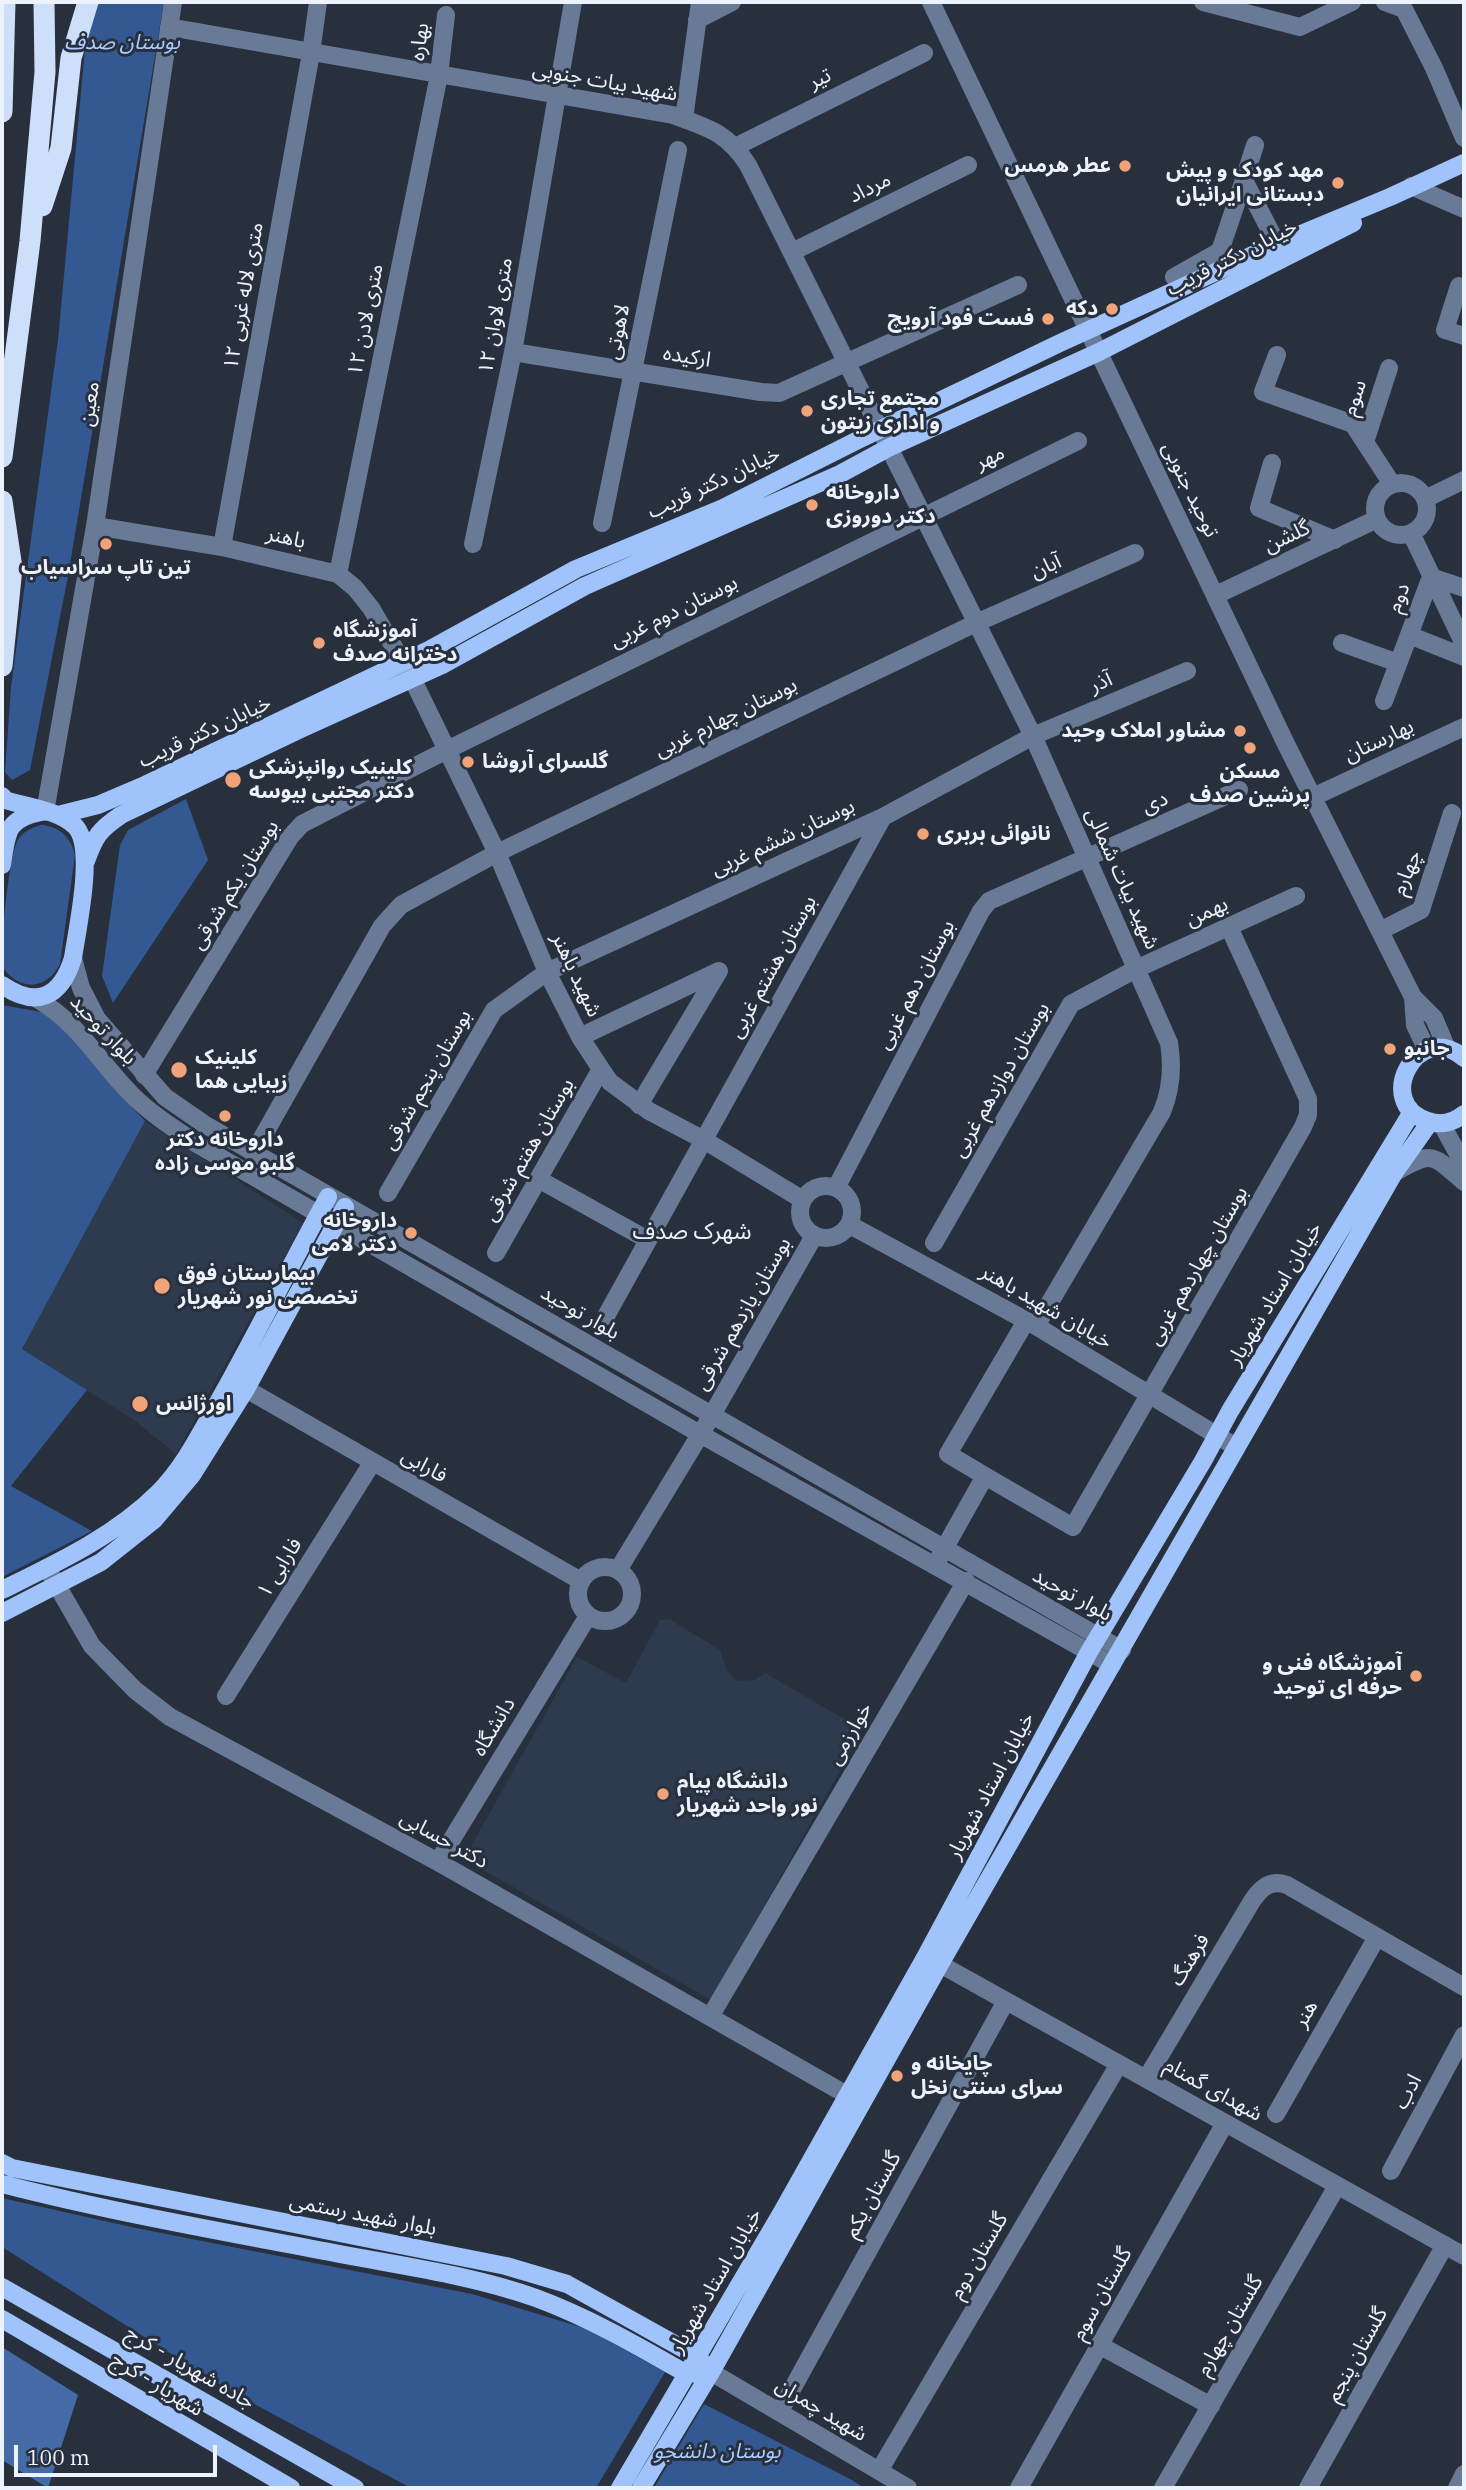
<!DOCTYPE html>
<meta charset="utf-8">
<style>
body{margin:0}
#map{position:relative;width:1466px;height:2490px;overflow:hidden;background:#28303e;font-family:"IBM Plex Serif",serif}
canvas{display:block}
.frame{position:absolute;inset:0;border:4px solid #edf3fc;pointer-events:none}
.scale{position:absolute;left:14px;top:2445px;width:203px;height:32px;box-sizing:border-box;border:4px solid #edf3fc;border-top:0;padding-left:9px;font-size:21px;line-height:24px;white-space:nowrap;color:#edf3fc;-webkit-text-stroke:5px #28303e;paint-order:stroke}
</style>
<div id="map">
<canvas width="1466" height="2490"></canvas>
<div class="frame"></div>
<div class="scale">100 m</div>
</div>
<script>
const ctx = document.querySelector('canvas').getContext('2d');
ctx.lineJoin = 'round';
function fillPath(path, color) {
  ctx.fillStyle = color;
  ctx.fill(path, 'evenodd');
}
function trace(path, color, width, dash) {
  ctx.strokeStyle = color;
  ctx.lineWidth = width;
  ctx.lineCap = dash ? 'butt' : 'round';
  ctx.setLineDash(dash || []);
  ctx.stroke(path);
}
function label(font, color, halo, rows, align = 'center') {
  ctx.font = font + ' "IBM Plex Serif","Noto Sans Arabic",serif';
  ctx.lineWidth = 6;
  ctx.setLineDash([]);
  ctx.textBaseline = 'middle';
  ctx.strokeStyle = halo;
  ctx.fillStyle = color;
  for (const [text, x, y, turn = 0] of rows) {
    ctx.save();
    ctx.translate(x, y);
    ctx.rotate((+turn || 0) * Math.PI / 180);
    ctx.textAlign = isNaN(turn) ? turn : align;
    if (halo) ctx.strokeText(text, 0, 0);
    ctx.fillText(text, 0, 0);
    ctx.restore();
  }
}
const built = new Path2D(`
 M145,1121l158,102 -127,231 -42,-34 -112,-71z
 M669,1619l51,31 6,19 10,12 19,-1 10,-7 98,57 -152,270 -247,-141 113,-202 49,26 34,-63z`);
const green = new Path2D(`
 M99,2h65l-96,574 -38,194 -18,10 -7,-8 6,-85 47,-347 28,-302z
 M186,799l22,61 -95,143 -11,-27 18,-131 8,-15z
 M41,825c19,1 30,13 34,30l-15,109c-14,27 -40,27 -58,3 -2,-19 7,-113 16,-127 6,-9 13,-12 23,-15z
 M2,1005l51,9 62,76 30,31 -123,228 65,41 -76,96 81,45 -90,46z
 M2,2198l134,30 336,66 115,35 78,43 -69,116h-185l-181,-97 -228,-144z
 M704,2404l148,76 12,8h-210z`);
const forest = new Path2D(`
 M2,2347l76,48 -30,93 -46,-28z`);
const minor = new Path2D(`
 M931,2l355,742 127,253 21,21 13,31
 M1203,2l97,25 52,-25
 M1385,2l19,7 30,59 30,70
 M697,20l35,-18
 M169,27l504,88c35,13 54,17 75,50l285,571 136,307c4,24 2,47 -7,69l-126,214
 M684,119l16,-117
 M1255,145l-11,35 33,64
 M737,146l187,-93
 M1411,186l53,23
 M792,252l176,-87
 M1174,277l46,-26 24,-71
 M1459,286l-14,44 19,6
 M513,352l248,40 18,1 239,-108
 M1277,355l-14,37 90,32 39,60
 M1365,442l24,-74
 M1272,463l-13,45 76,32
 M1375 509a26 26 0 1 1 52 0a26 26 0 1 1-52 0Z
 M1425,499l39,-19
 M602,523l76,-373
 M95,526l127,21 116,27 17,14 16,20 41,70 85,175 50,119 33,65 21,32 9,13 39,29 55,29 99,60
 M1411,533l53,111
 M473,544l40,-192 60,-350
 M222,547l89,-494 7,-51
 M338,574l101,-499 7,-60
 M1216,595l161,-76
 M1409,635l55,22
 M1342,643l56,20
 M1384,701l47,-124 33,11
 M1313,797l151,-70
 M45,812l50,-286 78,-524
 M1380,931l41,-21 31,-97
 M73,958l8,30 16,31 68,78 39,27 918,526
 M1413,997l2,28 12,25
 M37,999c42,24 62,63 95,96 19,19 43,34 65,49l503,290 412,231
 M580,1037l139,-66 -80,134
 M144,1075l146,-238 12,-13 145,-74 631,-309
 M1441,1123l23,42
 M253,1154l129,-228 19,-21 96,-52 479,-230 159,-70
 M1394,1173c39,-23 38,-19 70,9
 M538,1179l110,61
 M800 1212a26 26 0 1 1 52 0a26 26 0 1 1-52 0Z
 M836,1188l145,-277 8,-10 250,-111
 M388,1193l106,-183 53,-38 336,-155 150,-81 154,-65
 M850,1225l186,101 200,121
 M934,1243l137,-239 65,-35 160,-73
 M496,1253l105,-184
 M606,1316l277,-499
 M246,1389l335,192
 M985,1476l-37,-22 78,-133
 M939,1558l46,-82 88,51 230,-400 5,-12v-16l-79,-172
 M578 1594a27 27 0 1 1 54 0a27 27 0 1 1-54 0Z
 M47,1568l45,78 43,44 35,27 268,145 409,233
 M618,1570l94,-155 102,-179
 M226,1696l146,-233
 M438,1862l150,-246
 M929,1958l535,298
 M710,2017l256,-436
 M1146,2079l106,-178c9,-13 18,-22 35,-16l177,102
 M1276,2114l101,-177
 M1391,2171l73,-136
 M1099,2345l112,61
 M711,2372l197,116
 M780,2411l226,-410
 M879,2471l240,-407
 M1019,2488l206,-365
 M1163,2488l174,-302
 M1308,2488l137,-243
 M1457,2488l7,-14`);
const major = new Path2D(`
 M2,796l3,4c22,7 53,10 70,26 21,21 2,103 -2,132 -12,39 -36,51 -71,27
 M58,815l40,-10 47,-20 284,-135 147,-81 147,-61 135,-68 202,-97 217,-99 113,-47 74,-34
 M86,861c9,-25 13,-31 35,-46l180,-86 141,-64 143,-79 255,-112 50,-27 209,-95 254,-129
 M2,865c5,-33 4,-46 39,-53
 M1464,1058c-46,-40 -92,46 -36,63 13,5 26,1 36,-7
 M2,1590c55,-27 113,-54 157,-98 22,-22 38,-52 53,-79 41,-71 76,-144 116,-216
 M2,1613l99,-51 53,-42 38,-45 54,-86 99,-182
 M2,2163l10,5 494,98 61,18 131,73 6,7
 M2,2184c113,29 228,49 343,71 64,12 129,21 191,43 54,20 102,48 151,76l10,-1
 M2,2287l353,201
 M2,2319l289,169
 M620,2488l162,-276 144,-256 163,-304 114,-191 27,-50 182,-299
 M641,2488l70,-116 229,-408 454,-791 36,-51`);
const highway = new Path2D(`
 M2,112l3,-110
 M42,206l19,-58 10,-90 17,-56
 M2,457l28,-216 15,-169 -1,-70
 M2,501l10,67 -10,98`);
const markers = [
 [1125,166,7,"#f0a279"],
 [1338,183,7,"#f0a279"],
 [1112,309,7,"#f0a279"],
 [1048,319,7,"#f0a279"],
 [807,411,7,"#f0a279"],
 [812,505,7,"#f0a279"],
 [106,544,7,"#f0a279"],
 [319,643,7,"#f0a279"],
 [1240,731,7,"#f0a279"],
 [1250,748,7,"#f0a279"],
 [468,762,7,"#f0a279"],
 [233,780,9,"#f0a279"],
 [923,834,7,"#f0a279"],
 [1390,1049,7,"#f0a279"],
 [179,1070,9,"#f0a279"],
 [225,1116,7,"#f0a279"],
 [411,1233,7,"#f0a279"],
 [162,1286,9,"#f0a279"],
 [140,1404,9,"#f0a279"],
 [1416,1676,7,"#f0a279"],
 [663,1794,7,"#f0a279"],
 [897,2076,7,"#f0a279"]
];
const streetNames = [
 ["بهاره",420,42,-83],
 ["تیر",820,79,-26],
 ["شهید بیات جنوبی",605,82,10],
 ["مرداد",870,188,-26],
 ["خیابان دکتر قریب",1232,258,-27],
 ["۱۲ متری لاله غربی",244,296,-80],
 ["۱۲ متری لاوان",496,316,-80],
 ["۱۲ متری لادن",366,320,-79],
 ["لاهوتی",618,332,-79],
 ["ارکیده",687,357,9],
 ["سوم",1355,398,-72],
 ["معین",90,404,-82],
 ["مهر",990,458,-26],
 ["خیابان دکتر قریب",714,483,-25],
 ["توحید جنوبی",1190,490,64],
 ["گلشن",1287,537,-25],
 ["باهنر",286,538,13],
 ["آبان",1046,567,-24],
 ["دوم",1399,598,-69],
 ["بوستان دوم غربی",674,612,-26],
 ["آذر",1101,683,-23],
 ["بوستان چهارم غربی",726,718,-26],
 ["خیابان دکتر قریب",205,732,-25],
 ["بهارستان",1379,741,-25],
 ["دی",1155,803,-24],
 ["بوستان ششم غربی",783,838,-25],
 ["چهارم",1407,873,-68],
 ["شهید بیات شمالی",1122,879,66],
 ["بوستان یکم شرقی",235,885,-58],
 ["بهمن",1207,912,-24],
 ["بوستان هشتم غربی",773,967,-61],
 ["شهید باهنر",576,975,65],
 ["بوستان دهم غربی",916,985,-62],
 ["بلوار توحید",103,1030,47],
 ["بوستان پنجم شرقی",427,1080,-60],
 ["بوستان دوازدهم غربی",1001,1080,-60],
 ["بوستان هفتم شرقی",529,1150,-60],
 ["بوستان چهاردهم غربی",1198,1266,-60],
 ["خیابان استاد شهریار",1275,1294,-59],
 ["خیابان شهید باهنر",1046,1307,30],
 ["بلوار توحید",580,1313,30],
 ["بوستان یازدهم شرقی",743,1314,-60],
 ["فارابی",424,1466,29],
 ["فارابی ۱",280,1568,-58],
 ["بلوار توحید",1072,1595,29],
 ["دانشگاه",494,1727,-59],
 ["خوارزمی",850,1734,-60],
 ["خیابان استاد شهریار",991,1786,-62],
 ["دکتر حسابی",444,1840,29],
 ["فرهنگ",1190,1960,-59],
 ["هنر",1306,2014,-60],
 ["شهدای گمنام",1213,2090,29],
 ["ادب",1408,2092,-62],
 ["گلستان یکم",873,2195,-61],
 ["بلوار شهید رستمی",363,2215,11],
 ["گلستان دوم",979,2256,-60],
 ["خیابان استاد شهریار",716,2281,-60],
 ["گلستان سوم",1102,2294,-61],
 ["گلستان چهارم",1230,2326,-60],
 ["گلستان پنجم",1357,2355,-61],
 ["جاده شهریار - کرج",190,2368,30],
 ["شهریار - کرج",157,2385,31],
 ["شهید چمران",821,2410,31]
];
const parkNames = [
 ["بوستان صدف",122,43],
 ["بوستان دانشجو",717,2452]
];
const poiNames = [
 ["عطر هرمس",1111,166,"right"],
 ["مهد کودک و پیش",1324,171,"right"],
 ["دبستانی ایرانیان",1324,195,"right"],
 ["دکه",1098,309,"right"],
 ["فست فود آرویچ",1034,319,"right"],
 ["مجتمع تجاری",821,399],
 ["و اداری زیتون",821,423],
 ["داروخانه",826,493],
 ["دکتر دوروزی",826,517],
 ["تین تاپ سراسیاب",106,568,"center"],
 ["آموزشگاه",333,631],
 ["دخترانه صدف",333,655],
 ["مشاور املاک وحید",1226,731,"right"],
 ["گلسرای آروشا",482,762],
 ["کلینیک روانپزشکی",249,768],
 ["دکتر مجتبی بیوسه",249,792],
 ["مسکن",1250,772,"center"],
 ["پرشین صدف",1250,796,"center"],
 ["نانوائی بربری",937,834],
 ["جانبو",1404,1049],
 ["کلینیک",195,1058],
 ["زیبایی هما",195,1082],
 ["داروخانه دکتر",225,1140,"center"],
 ["گلبو موسی زاده",225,1164,"center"],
 ["داروخانه",397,1221,"right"],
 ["دکتر لامی",397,1245,"right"],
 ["بیمارستان فوق",178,1274],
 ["تخصصی نور شهریار",178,1298],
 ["اورژانس",156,1404],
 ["آموزشگاه فنی و",1402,1664,"right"],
 ["حرفه ای توحید",1402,1688,"right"],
 ["دانشگاه پیام",677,1782],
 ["نور واحد شهریار",677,1806],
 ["چایخانه و",911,2064],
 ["سرای سنتی نخل",911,2088]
];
const neighbourhoodNames = [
 ["شهرک صدف",692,1232]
];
fillPath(built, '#2e3b4e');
fillPath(green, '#335892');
fillPath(forest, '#456ba7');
trace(minor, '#687a95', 18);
trace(major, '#9fc3fa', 18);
trace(highway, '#cedffa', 21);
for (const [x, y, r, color] of markers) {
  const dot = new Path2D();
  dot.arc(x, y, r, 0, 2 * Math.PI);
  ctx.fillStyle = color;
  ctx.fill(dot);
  trace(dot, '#28303e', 2.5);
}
label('21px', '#edf3fc', '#28303e', streetNames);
label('italic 21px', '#abccff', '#28303e', parkNames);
label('bold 21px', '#edf3fc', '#28303e', poiNames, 'left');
label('23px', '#edf3fc', '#28303e', neighbourhoodNames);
</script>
